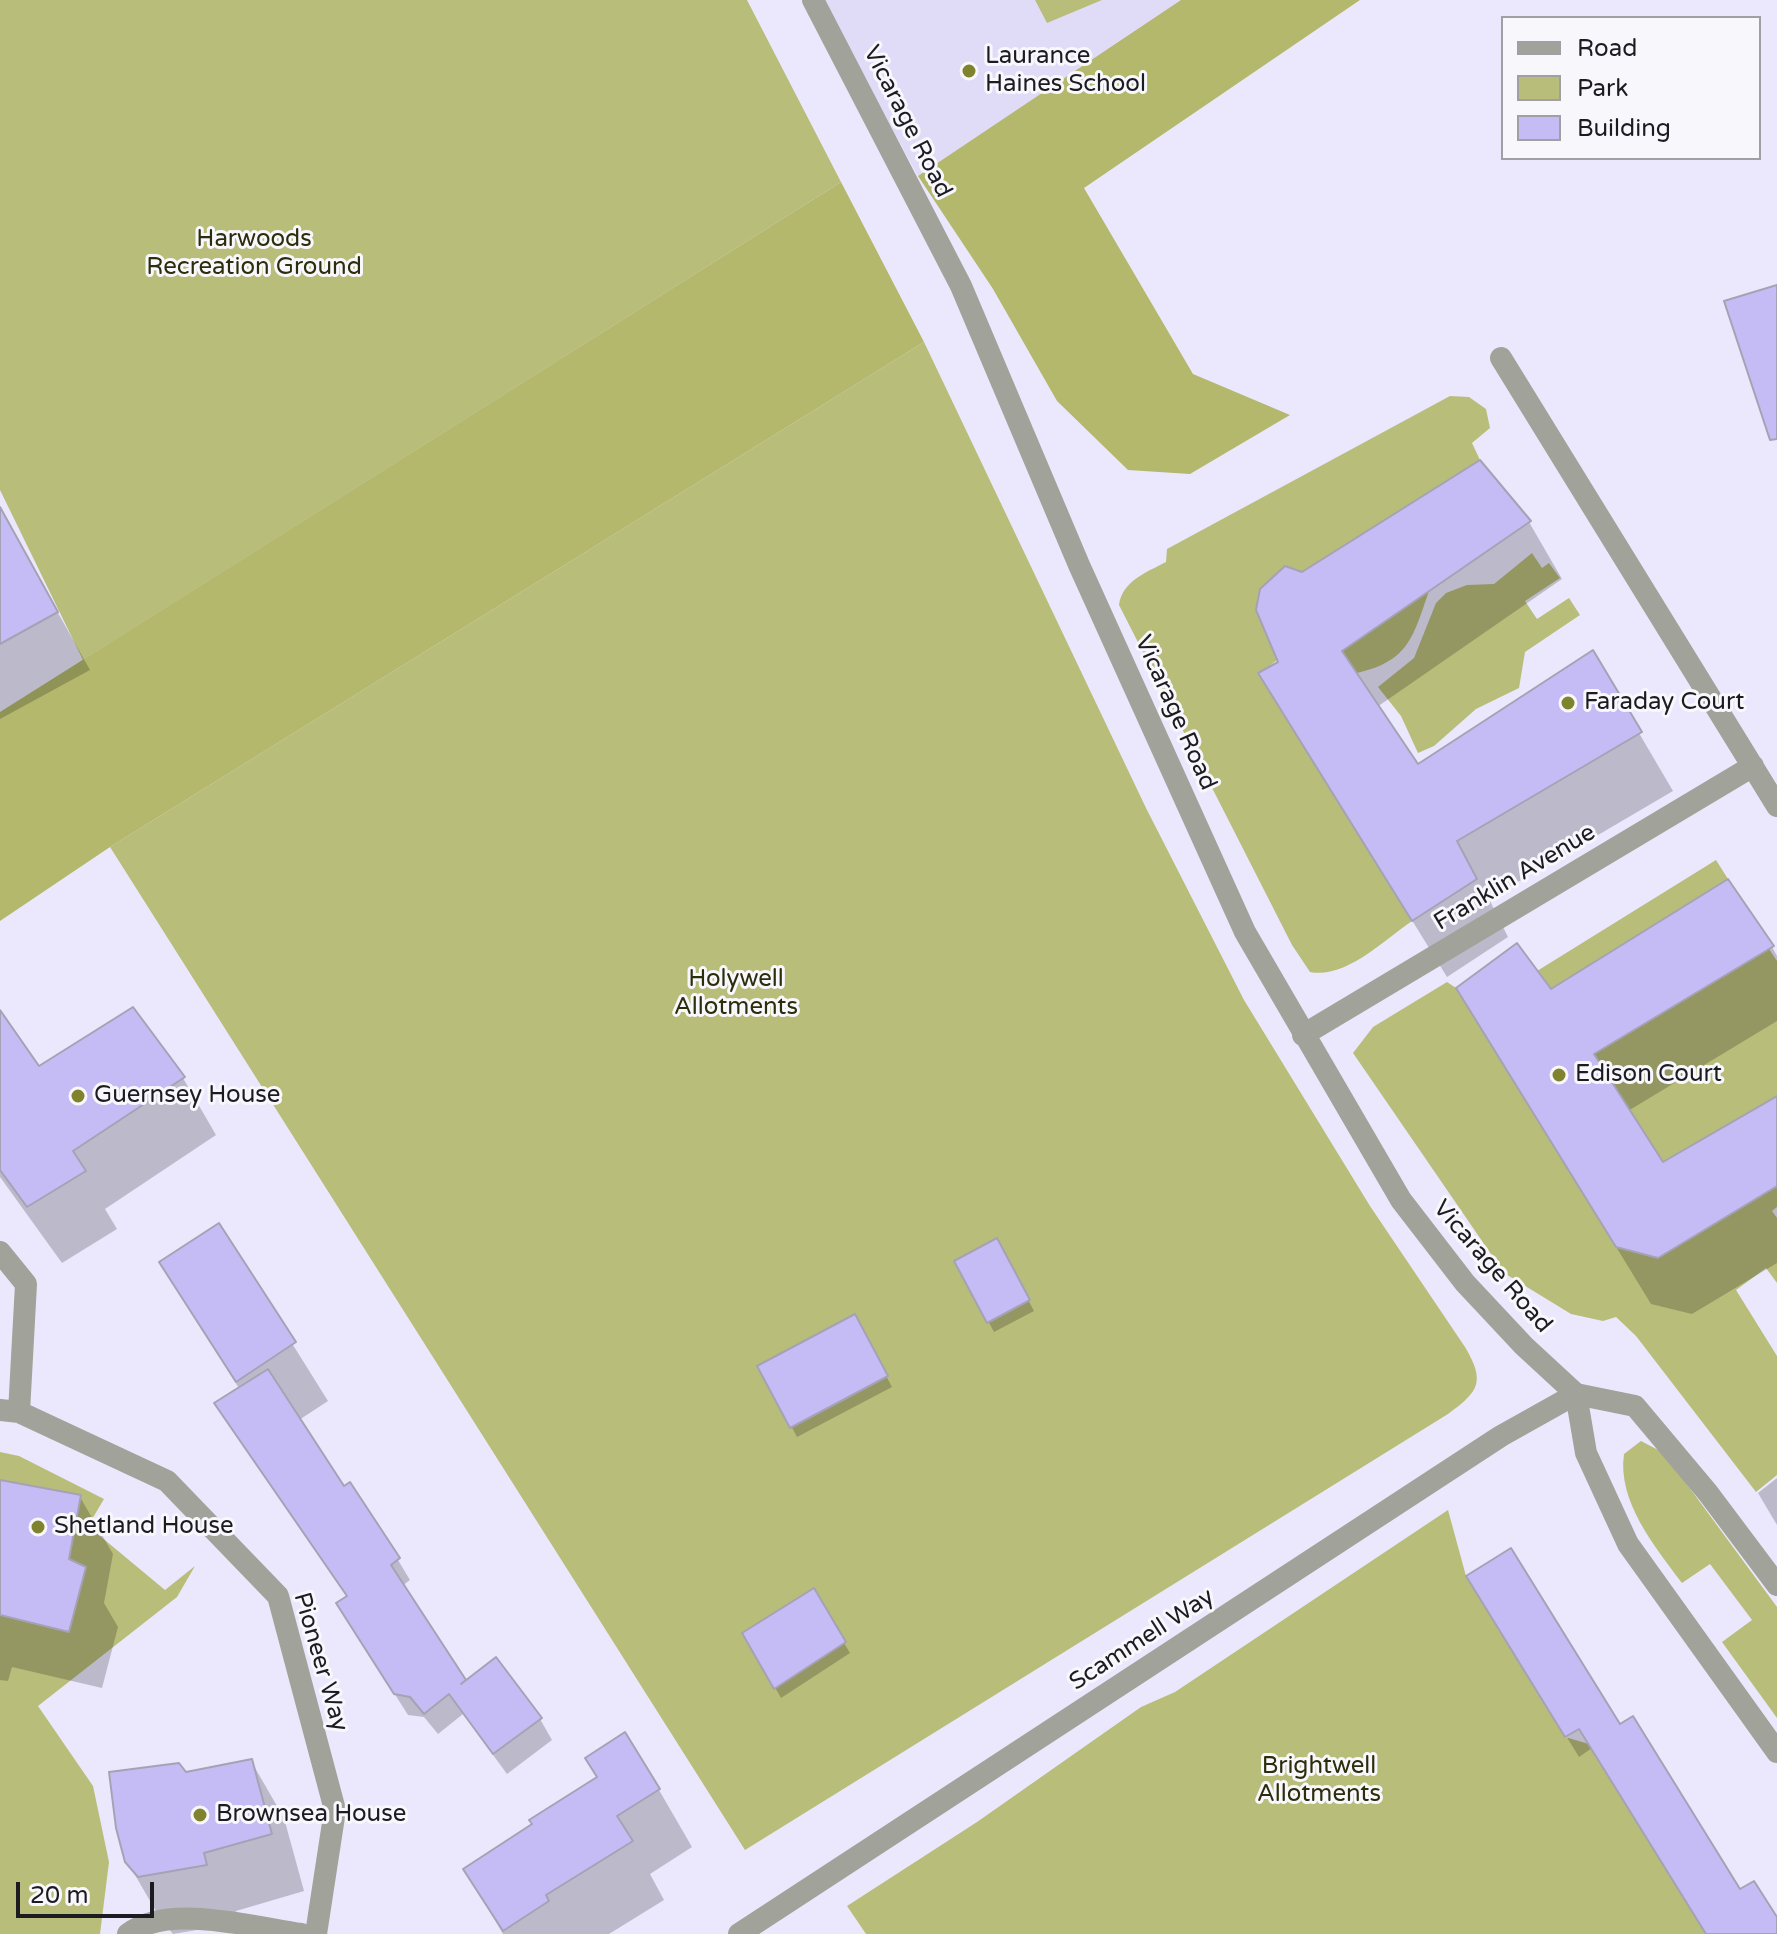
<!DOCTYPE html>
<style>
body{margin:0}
#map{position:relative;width:1777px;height:1934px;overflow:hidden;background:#ebe8fd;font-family:"Varela Round",sans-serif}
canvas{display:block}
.legend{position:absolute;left:1501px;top:16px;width:260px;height:144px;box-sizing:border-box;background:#f8f7fc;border:2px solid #a09fa5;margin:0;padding:10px 14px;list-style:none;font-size:24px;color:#1c1b22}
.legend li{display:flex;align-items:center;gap:16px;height:40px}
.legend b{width:40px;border:2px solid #a09fa5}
.scale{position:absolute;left:16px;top:1882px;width:138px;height:36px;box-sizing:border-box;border:4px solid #1c1b22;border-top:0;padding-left:10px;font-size:24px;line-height:28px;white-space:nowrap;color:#1c1b22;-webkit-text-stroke:6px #f8f7fc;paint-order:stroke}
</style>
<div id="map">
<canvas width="1777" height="1934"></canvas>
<ul class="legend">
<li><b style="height:10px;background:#a1a299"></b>Road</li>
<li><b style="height:22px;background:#b9bd7a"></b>Park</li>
<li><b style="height:22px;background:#c6bcf5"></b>Building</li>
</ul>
<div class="scale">20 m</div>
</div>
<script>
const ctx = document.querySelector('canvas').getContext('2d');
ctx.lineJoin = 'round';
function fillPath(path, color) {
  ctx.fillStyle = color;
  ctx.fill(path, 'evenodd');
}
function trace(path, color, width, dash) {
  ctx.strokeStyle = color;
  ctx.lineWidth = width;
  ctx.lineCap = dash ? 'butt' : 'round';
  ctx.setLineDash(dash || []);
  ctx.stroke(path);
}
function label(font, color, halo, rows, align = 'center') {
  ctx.font = font + ' "Varela Round",sans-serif';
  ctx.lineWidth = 6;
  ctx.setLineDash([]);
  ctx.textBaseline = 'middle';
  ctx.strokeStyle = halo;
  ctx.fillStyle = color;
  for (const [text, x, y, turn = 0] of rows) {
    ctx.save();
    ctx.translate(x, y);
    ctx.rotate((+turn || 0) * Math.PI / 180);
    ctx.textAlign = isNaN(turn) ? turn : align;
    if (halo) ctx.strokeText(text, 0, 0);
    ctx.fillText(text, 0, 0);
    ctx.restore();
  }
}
const built = new Path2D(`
 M821,0h362l-265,176z`);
const green = new Path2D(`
 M0,0h747l94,182 -758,478 -83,-170z
 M1035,0h67l-55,23z
 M924,342l222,466 98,192 126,206 95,141c20,34 15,44 -17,67l-703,436 -635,-1003z
 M1450,396l19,1 17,12 4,19 -18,15 8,17 -178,112 -17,-6 -25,23 -4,21 21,50 -14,11 149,250c-28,19 -66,58 -102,51l-18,-27 -173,-340c3,-24 28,-33 47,-43l1,-13z
 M1532,553l10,15 7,-5 11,15 -35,23 12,18 32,-21 11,17 -55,37 -6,36 -43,21 -42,37 -16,7 -17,-37 -23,-29 36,-29 22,-55 10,-10 21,-8 27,-1z
 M1429,591c-16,46 -20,70 -72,82l-15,-22z
 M1716,860l12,19 -179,111 -12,-19z
 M1769,949l8,12v135l-114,66 -69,-108z
 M1447,982l9,6 160,259 42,11 119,-72v21l-5,4 5,7v65l-11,-15 -30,22 41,66v119l-21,17 -120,-156 -20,-19 -13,4 -32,-7 -67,-41 -151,-220 20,-26z
 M1641,1441l23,12 113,154v111l-55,-76 30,-22 -42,-56 -28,19c-27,-36 -65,-82 -58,-129z
 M0,1452l19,4 85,43 -16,27 77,64 30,-24 -18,31 -139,109 55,80 16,76 -9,72h-100z
 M1448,1510l18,66 99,161 24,7 98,160 22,5 16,25h-859l-19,-28 130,-84 164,-115 34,-15z`);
const forest = new Path2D(`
 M1181,0h179l-276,188 109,186 97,41 -100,59 -62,-4 -71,-69 -64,-112 -75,-113z
 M841,182l83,160 -814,505 -110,74v-209z`);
const shadow = new Path2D(`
 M1529,522l33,57 -185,128 41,60 174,-114 81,138 -184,108 19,38 -61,40 -187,-303 20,-11 23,-89z
 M0,526l39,53 51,91 -90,49z
 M1772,947l5,9v65l-149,90 34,54 115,-67v165l-85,51 -41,-10 -193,-316 92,3z
 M0,1014l38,54 145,10 33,57 -111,74 12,20 -55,34 -62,-86z
 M218,1225l110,176 -29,19 45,68 5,-3 49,75 12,20 -8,6 64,97 74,36 12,21 -45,34 -44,-60 -25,20 -14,-17 -16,-2 -57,-90 -3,-27 -108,-208 -78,-127z
 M997,1241l37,70 -40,21 -37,-70z
 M854,1316l38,71 -95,50 -37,-71z
 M1777,1478v47l-19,-32z
 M0,1482l80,15 33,57 -9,49 14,24 -16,61 -90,-21 -4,14 -8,-1z
 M813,1591l37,62 -69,45 -36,-64z
 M1481,1597l138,130 121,165 37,30v12h-51l-134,-186 -13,9z
 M251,1761l33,57 20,73 -68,20 2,12 -65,11 -12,-14 -34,-59 58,-87z
 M599,1778l60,12 33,57 -42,27 14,26 -55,34h-106l-38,-65z`);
const building = new Path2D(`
 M1777,285v154l-7,1 -46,-139z
 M1480,460l51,61 -189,130 76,113 175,-114 49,82 -185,109 20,38 -65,42 -154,-248 20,-11 -22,-52 4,-21 25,-23 17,6z
 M0,507l58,105 -58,32z
 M1728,879l46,67 -180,108 69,108 114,-66v90l-119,72 -42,-11 -160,-259 61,-45 34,46z
 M133,1007l52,70 -112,74 13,20 -59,36 -27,-37v-160l39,56z
 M219,1223l77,119 -60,40 -77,-120z
 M997,1238l33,62 -43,23 -33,-62z
 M855,1314l33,62 -98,52 -33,-62z
 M268,1369l76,117 6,-4 50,76 -9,7 75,115 -5,4 35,-27 46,61 -49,36 -44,-60 -25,20 -14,-17 -16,-3 -58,-91 11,-7 -133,-193z
 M0,1480l81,15 -12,64 17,8 -17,65 -69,-17z
 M1511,1548l109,176 13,-8 107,173 14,-8 23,36v17h-71l-127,-205 -14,8 -99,-161z
 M814,1588l32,54 -72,47 -32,-56z
 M625,1732l35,57 -43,27 16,25 -87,54 3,6 -46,30 -40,-62 69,-45 -3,-4 68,-43 -12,-19z
 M252,1759l20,75 -68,19 3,12 -69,12 -13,-15 -9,-34 -7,-56 70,-9 7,9z`);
const minor = new Path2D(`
 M813,0l148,286 118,279 166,367 156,268 64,83 59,63 52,48 59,12 73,87 69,92
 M1501,358l276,448
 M1303,1035l450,-269
 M0,1252l26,32 -7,128
 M1576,1394l10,59 42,91 149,208
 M0,1410l19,2 148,69 111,115 57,214 -19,124
 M128,1934c40,-31 125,-7 173,0
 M739,1934l762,-498 75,-42`);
const markers = [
 [969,71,8,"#80832d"],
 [1568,703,8,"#80832d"],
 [1559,1075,8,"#80832d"],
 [78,1096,8,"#80832d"],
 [38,1527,8,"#80832d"],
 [200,1815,8,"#80832d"]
];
const poiNames = [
 ["Laurance",985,57],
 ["Haines School",985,85],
 ["Faraday Court",1584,703],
 ["Edison Court",1575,1075],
 ["Guernsey House",94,1096],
 ["Shetland House",54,1527],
 ["Brownsea House",216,1815]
];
const streetNames = [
 ["Vicarage Road",907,122,63],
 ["Vicarage Road",1175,713,66],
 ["Franklin Avenue",1515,878,-31],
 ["Vicarage Road",1492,1267,49],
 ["Scammell Way",1142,1640,-33],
 ["Pioneer Way",320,1662,74]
];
const parkNames = [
 ["Harwoods",254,240],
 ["Recreation Ground",254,268],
 ["Holywell",736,980],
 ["Allotments",736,1008],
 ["Brightwell",1319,1767],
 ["Allotments",1319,1795]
];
fillPath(built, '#e0dcf8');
fillPath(green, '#b9bd7a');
fillPath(forest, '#b4b86c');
fillPath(shadow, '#0003');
fillPath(building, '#c6bcf5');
trace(building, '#a5a2b5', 2);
trace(minor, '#a1a299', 22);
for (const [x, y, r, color] of markers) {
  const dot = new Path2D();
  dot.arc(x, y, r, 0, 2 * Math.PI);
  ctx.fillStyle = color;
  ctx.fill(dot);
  trace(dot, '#f8f7fc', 3);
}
label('24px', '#1c1b22', '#f8f7fc', poiNames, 'left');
label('24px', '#1c1b22', '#f8f7fc', streetNames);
label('24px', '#2c2d0b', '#f8f7fc', parkNames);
</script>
